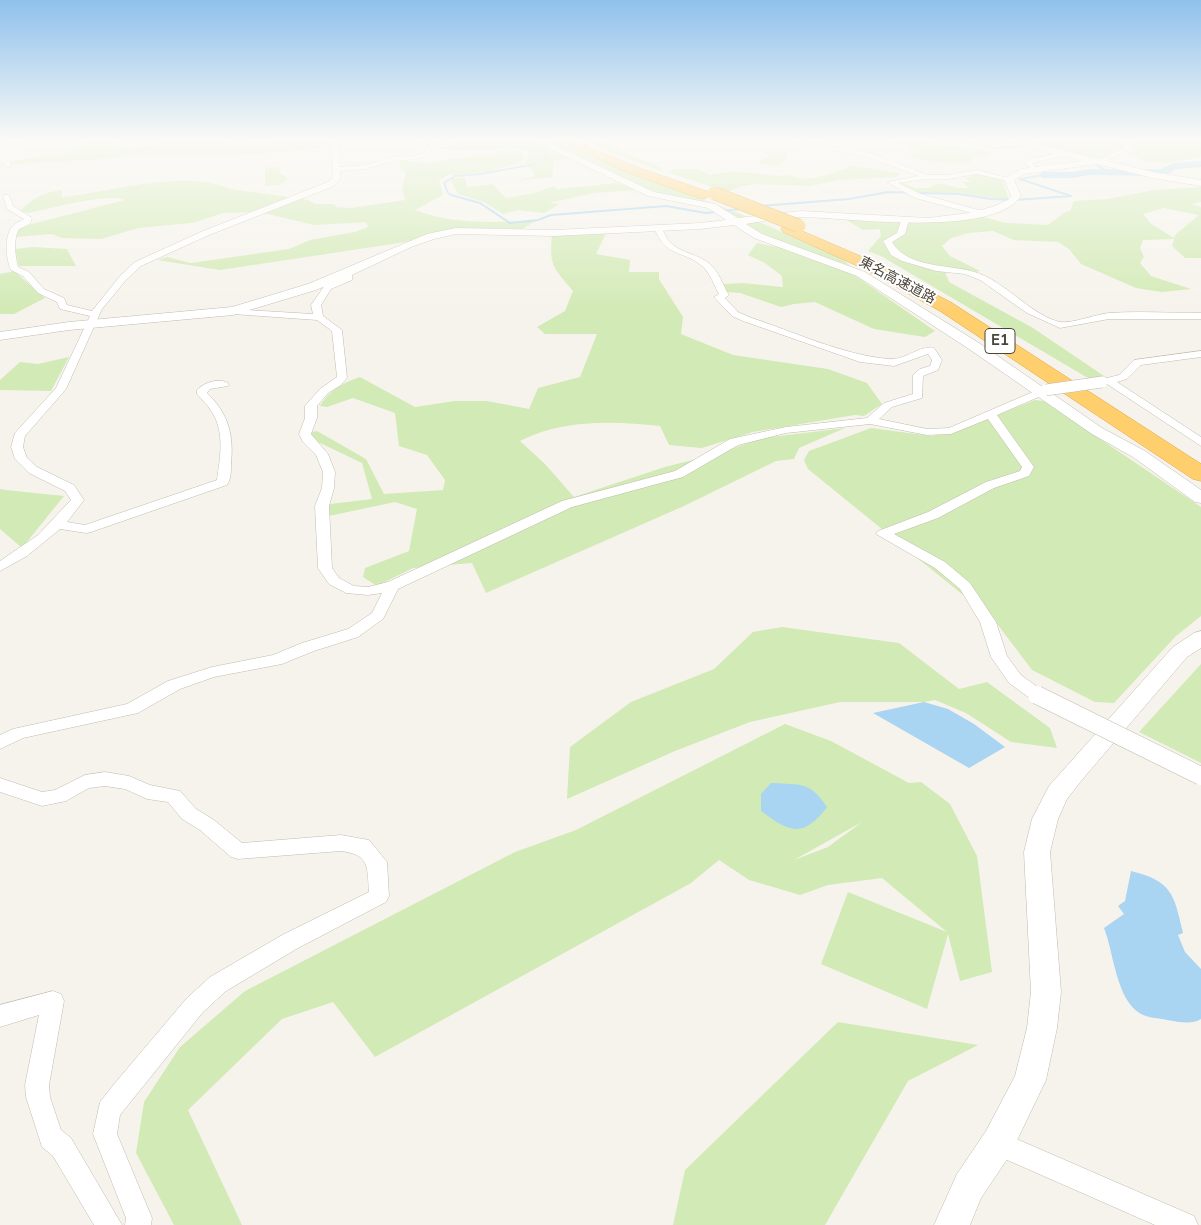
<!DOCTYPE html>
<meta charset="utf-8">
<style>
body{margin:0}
canvas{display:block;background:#f6f3ec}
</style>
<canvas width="1201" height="1225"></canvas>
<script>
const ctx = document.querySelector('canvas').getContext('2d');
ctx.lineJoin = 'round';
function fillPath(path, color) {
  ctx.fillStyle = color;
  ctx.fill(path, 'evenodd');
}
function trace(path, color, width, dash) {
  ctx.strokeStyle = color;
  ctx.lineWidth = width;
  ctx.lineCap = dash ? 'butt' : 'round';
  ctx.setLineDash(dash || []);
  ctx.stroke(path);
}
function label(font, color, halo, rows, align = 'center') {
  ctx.font = font + ' "Nunito Sans","Noto Sans JP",sans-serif';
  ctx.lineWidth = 4;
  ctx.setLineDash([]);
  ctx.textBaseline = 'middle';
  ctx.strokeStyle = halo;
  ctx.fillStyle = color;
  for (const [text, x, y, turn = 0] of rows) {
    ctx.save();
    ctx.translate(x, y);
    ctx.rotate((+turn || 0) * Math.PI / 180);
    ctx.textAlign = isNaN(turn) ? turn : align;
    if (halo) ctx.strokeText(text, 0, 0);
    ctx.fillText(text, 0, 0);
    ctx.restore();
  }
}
const green = new Path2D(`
 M90,141h19l18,8 32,-5 1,-3h64l6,4 57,-4h45l-2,6 -70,7 -119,1 -51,5 -73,4 -7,-1 1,-2c19,-2 36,-6 54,-6l8,-9z
 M469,141l7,1 56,-1 40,18 -18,1 -2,17 -37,4 20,-5 -2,-5 -8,-8 5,-6 -6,-9 -76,-1 7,-5z
 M543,141h15l31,15 159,61 95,42 7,7 -71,-25 -26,-12 -38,-25 -62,-11z
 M587,141h11l61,26 5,5 -55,-20z
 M868,141h51l74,11 -4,4 -15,1 -5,6h-25l-36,-6 12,-7 -11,-1 -2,-4z
 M1019,141h96l11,5 -27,13z
 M1128,141h73v16l-34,6 -23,-2 -16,-8 7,-3z
 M512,149l9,1 3,9 -6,5 -15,3 -15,5 -40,3 -9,5 4,15 -28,15c37,15 82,12 121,11l-14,8 -51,-1 -31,3 -34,11 -186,28 -63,-10 10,-3 24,6 98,-14 21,-9 45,-8 13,-5 -2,-5 -52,3 -54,-13 -37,1 -31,10 -54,5 -37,11 -39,-1 -10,-4 -37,3 5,-10 105,-27c-13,-8 -79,9 -97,13l-8,-2c12,-13 25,-19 42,-21v7l11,-1c47,-7 114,-26 158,-7l77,11 7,4h19l2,3 16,1 53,-8 -3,-11 4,-16 -6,-5v-8c16,2 30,6 45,0l58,-7 -9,-3z
 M772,150l15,1v8l-12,8 -18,-5 13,-5 -4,-5z
 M853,166l48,7 -5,4 -57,3 -29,6 -54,-2 -17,3 -12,5 -60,-20 10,-3h20l13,6 23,-4 44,5 9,-1 16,4 14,-1z
 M273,167l7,1 -1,4 9,7 -8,6 -15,1v-18z
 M972,172l30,7 7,21 -48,-7 -47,-1 -15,-7 2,-3 14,6h13l11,-5 21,5h10l-8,-6h8l-5,-4 6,-2 -7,-1z
 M454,178h11l2,9 26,-3 13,14 28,-5 20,-7 3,3 60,-6 18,7 -41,3 -45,10 10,1 -14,9 -28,-3 -14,4 -19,-12 -26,-8 -8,-15z
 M1201,187v15l-10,2 10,3v51h-16l-13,-12 2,-7 -31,1 -3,8 4,9 -4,6 11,13 40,13 -29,3 -26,-4 -55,-24 -12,-15 -11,-7 -44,-2 -21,-9 -24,2 -18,5 -9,8 8,10 30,15 -9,2 -26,-1 4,10 84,46 74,50 -14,3 -212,-125 -13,-5 13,-15 -1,-7 -17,1 -23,-14 99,6 40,-6 27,7 42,2 17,-13 5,-1 4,-10 33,-2 47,-9zM1164,208l34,7v1l-22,18 -2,4 -24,-15 -7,-9z
 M607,231l-11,23 34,6 -1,12h30v7l24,38 -2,17 52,21 95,14 39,14 15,21 -18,12 -9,-1 -102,17 -51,16 -33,-3 -9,-19c-47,-5 -97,-7 -140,15l25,23 29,33 91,-30 51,-13 47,-16 82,-10 -46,20 -5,11 -18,2 -92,45 -198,87 -14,-30 -59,5 -36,18 -14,-9 2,-9 44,-17 8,-42 -22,-7 -71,15 6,-13 42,-5 -10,-36 -48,-23 -8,-7 11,-2 49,28 18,35 59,-4 2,-10 -18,-25 -28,-9 -4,-33 -42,-15 -26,9 -7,-1c9,-16 23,-23 40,-29l55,30 40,-6h32l42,8 9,-21 42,-11 17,-43h-52l-8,-7 28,-16 8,-20c-20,-24 -24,-25 -21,-57z
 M757,243l26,5 67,24 85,59 -10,6 -51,-8 -59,-27 -21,2 -13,3 -41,-14 -14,-1 -4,-8 21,-1 40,4 -1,-11 -17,-13 -17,-8z
 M33,247l34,2 9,17h-57l-4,-17z
 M14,271l31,27 -31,16h-14v-40z
 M69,357l-18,34 -51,-1v-10l20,-18 18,2z
 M1035,400l9,1 157,106v109l-25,20 -62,67 -19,-1 -63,-32 -37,-49 -187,-152 -4,-9 5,-9 62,-23 60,8 20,-3z
 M0,489l6,1 58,6 -42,52 -22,-19z
 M782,627l117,16 60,46 28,-7 63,46 7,20 -46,-6 -45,-29 -31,-13 -11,2h-84l-90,20 -75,29 -108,48 3,-52 61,-45 83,-33 39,-37z
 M1201,664v99l-62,-31z
 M785,724l46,17 78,42 12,-1 29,22 27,52 15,116 -32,9 -12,-47 -21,75 -106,-45 27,-72 99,40 -65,-54 -54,7 -28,10 -51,-15 -30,-20 -28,23 -316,174 -42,-55 -51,17 -94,91 54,115h-68l-38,-72 8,-51 36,-55 65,-56 270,-139 61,-22zM862,822l-34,25 -34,13z
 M838,1022l140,23 -70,36 -83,144h-152l12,-55z`);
const water = new Path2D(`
 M924,702l24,7 26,15 31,23 -36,21 -96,-55z
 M771,783c31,2 38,-2 56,24 -24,32 -38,25 -66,4v-17z
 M1131,871c41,10 43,23 52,62l-5,2 7,17 16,17v50c-10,6 -22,3 -34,1 -8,-2 -19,-2 -26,-6 -25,-14 -27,-61 -37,-86l20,-14 -6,-8 7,-5z`);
const stream = new Path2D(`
 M418,141l-1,3 37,5 64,-2 22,4 7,4 -3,4 -9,5 -54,10 -26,2 -11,7 4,10 3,2 29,8 30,20 28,-3 13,-5 115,-9 40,7 34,-4
 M959,141l34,7 33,-2
 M1092,163l18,9
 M760,206l89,-7 39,-7 71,2 32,5 24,1 56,-4 -51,-17 23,-4`);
const river = new Path2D(`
 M1201,161v6l-25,2 -8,5 -16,2 -63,-1 -16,3h-30l-5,-3 5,-3h30l16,-3h72l12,-6z`);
const minor = new Path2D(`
 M21,141h10l-31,9v-4z
 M332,141h6l2,26 25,-2 27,-8 22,-1 8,-2 4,-6 14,-6 17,-1 -27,9 -4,6 -10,3 -24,2 -27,8 -25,2v8l-6,7 -125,49 -68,31 -15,14 -24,29 -36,80 -41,47 -2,11 4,11 10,9 37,18 10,15 -17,22 18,3 132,-45c3,-22 8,-47 -5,-68 -4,-7 -10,-12 -15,-18v-4c7,-8 24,-13 32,-6l-1,2 -18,3 -3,4c22,21 27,43 24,72 0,7 0,14 -4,20l-136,47 -5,1 -26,-4 -33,27 -27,15v-10l38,-26 33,-35 -6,-9 -36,-18 -14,-14 -4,-12 4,-14 41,-45 34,-72 -30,-7 -3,-7 -19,-9 -15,-17 -12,-6c-5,-11 -8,-36 3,-45 3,-3 7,-4 10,-6l-17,-10 -4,-14h6l4,11 19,12 -2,6 -11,5c-6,11 -4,25 -1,38l11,5 15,17 20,9 3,7 25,6 28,-35 15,-14 68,-31 125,-49 5,-4z
 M787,141h13l70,12 58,22h20l29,-5 35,9 -3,2 -32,-7 -29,5h-22l-28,4 23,11 61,17v4h-3l-64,-17 -28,-16 32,-6 -51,-19z
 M1119,141h7l8,6 -31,15h-4v-2l27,-13z
 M1068,151l3,2 -1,1 -38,9 6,6 -1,1h-4l-8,-7 3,-3z
 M0,158l9,3 2,6h-4l-3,-4 -4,-1z
 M902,218l7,2 -4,14 -13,8c18,30 65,20 93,34 24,11 49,40 75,46 11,2 37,-8 49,-9 30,-2 62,0 92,0v6h-92l-49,9 -33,-15 -47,-33 -15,-6 -29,-3 -34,-10 -11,-6 -8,-14 14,-8z
 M655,226h6c3,6 5,13 10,17 11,11 28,11 39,21 9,8 13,21 19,31l-4,3 13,14 11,5c45,15 94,38 140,42 15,2 30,-14 45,-11l8,12 -4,10 -15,6 -1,22 -30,9 -13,12 48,10 22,-1 93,-40h8l1,2 -1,2 -53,23 37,52 -5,9 -35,12 -56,30 -44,16 51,28 25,21 26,39 11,34 14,19 22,16 2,4 -2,4 -6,2 -6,-2 -22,-16 -18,-26 -11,-35 -20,-33 -25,-21 -59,-34 2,-3 50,-19 58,-30 34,-11 2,-4 -34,-48 -37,15 -24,1 -57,-11 -84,9 -48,12 -55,32 -111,30 -174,82 -15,30 -25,18 -44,14 -32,13 -68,13 -34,12 -42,24 -115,25 -23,11v-14l13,-6 114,-25 41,-23 44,-14 61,-12 29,-12 46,-14 24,-16 10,-20 -14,2 -22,-2 -17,-9 -11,-16 -3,-62 7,-18 1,-16 -7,-17 -13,-13 -4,-8 6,-16v-12l15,-17 17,-12 -5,-46 -15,-11 -84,-6 -5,-3 2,-2 83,5 -2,-9 14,-20 19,-8 1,-6 7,2v7l-21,9 -10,16 2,11 19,14 5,48 -6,7 -13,8 -11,13v12l-6,16 17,20 7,18 -1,16 -5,18 3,62 7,10 15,8 14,1 20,-5 174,-81 113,-30 55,-32 56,-12 81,-9 17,-15 29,-9v-19l7,-6 10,-3 2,-6 -4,-6 -34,12 -34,-4 -117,-41 -11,-5 -18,-19 5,-3c-5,-9 -9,-21 -17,-28 -20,-17 -35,-7 -48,-38z
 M1201,351v6l-60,8 -14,14 -10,3 84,55v9l-94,-62h-8l-1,-2 1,-2 20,-5 15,-15z
 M105,772l24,4 21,9 30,6 16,18 18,11 28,23 99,-8 28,5 18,22 2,34 -3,6 -88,46 -72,43 -23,21 -83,103 -3,19 35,84 -1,7h-26l1,-7 -33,-84 7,-32 15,-19 72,-85 23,-21 74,-43 85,-42c-2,-26 1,-37 -28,-41l-103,8 -7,-2 -31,-27 -18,-11 -14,-17 -21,-3 -22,-10 -20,-3 -16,2 -23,13 -24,5 -42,-14v-14l42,14 13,-2 30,-15z
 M53,991l8,3 3,7 -15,84 1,12 11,33 10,8 51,87h-28l-41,-69 -11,-9 -16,-50 -1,-12 14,-70 -39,12v-22z
 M998,1131l196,85 4,9h-43l-166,-73 -3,-9 3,-9z`);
const tertiary = new Path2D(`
 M534,141h11l109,51 61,12 23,14 63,-7 127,7 41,-5 23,-6 16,-7 3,-4 -7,-17 17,-10 62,-8 -72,-18 -1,-2h14l129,31 48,8v6l-48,-8 -56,-14 -73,10 -10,6 7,16c-28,42 -172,22 -218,21 -19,0 -39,4 -57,7l16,10 103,38 114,71 123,85 43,23 56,39v13l-6,-1 -62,-45 -41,-23 -123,-85 -112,-73 -103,-38 -20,-13 -34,4 -146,7 -98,-2 -22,5 -23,8 -59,28 -36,15 -83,25 -164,15 -69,10v-8l69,-10 163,-15 76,-23 119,-50 29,-6 98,2 146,-7 26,-3 -18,-12 -60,-12z
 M1201,631v17l-14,9 -106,124 -14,18 -9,20 -8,33 11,140 -4,36 -11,52 -36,75 -29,43 -11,27h-36l23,-51 29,-43 29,-55 12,-48 4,-36 -7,-140 8,-33 17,-33 124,-139 21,-14z`);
const motorway = new Path2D(`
 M560,141h15l59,25 75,26 2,3 -7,4 -5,-1 -73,-26z
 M788,225l86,37 78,41 249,161v17l-8,-2 -253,-168 -78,-43 -79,-36 -2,-3 2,-3z`);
const minorBridgeFar1 = new Path2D(`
 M1046,390l56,-8`);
const minorBridge = new Path2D(`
 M1037,695l164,81`);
const motorwayBridge = new Path2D(`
 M714,193l85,33`);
const farStreetnames = [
 ["東名高速道路",897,281,28]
];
const shields = [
 [1000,341,30]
];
const shieldNames = [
 ["E1",1000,341]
];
fillPath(green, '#d2eab5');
fillPath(water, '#a9d4f2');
trace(stream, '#a9d4f2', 2);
fillPath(river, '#a9d4f2');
trace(minor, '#c2bbae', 1);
trace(tertiary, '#c2bbae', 1);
trace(motorway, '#e0a43c', 1);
fillPath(minor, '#fff');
fillPath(tertiary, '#fff');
fillPath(motorway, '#ffcf6e');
trace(minorBridgeFar1, '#c2bbae', 12, []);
trace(minorBridge, '#c2bbae', 19, []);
trace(motorwayBridge, '#e0a43c', 14, []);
trace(minorBridgeFar1, '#fff', 11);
trace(minorBridge, '#fff', 18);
trace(motorwayBridge, '#ffcf6e', 13);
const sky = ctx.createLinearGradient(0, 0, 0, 312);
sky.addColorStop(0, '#8fc1ec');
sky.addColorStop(0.45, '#fbfaf6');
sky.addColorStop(1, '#fbfaf600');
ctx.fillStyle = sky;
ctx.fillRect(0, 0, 1201, 312);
label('14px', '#4b4439', '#fff', farStreetnames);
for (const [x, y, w] of shields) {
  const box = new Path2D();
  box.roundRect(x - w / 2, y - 12.5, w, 25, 4);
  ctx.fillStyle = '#fff';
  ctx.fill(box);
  trace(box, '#4b4439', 1);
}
label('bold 15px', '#4b4439', null, shieldNames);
</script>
